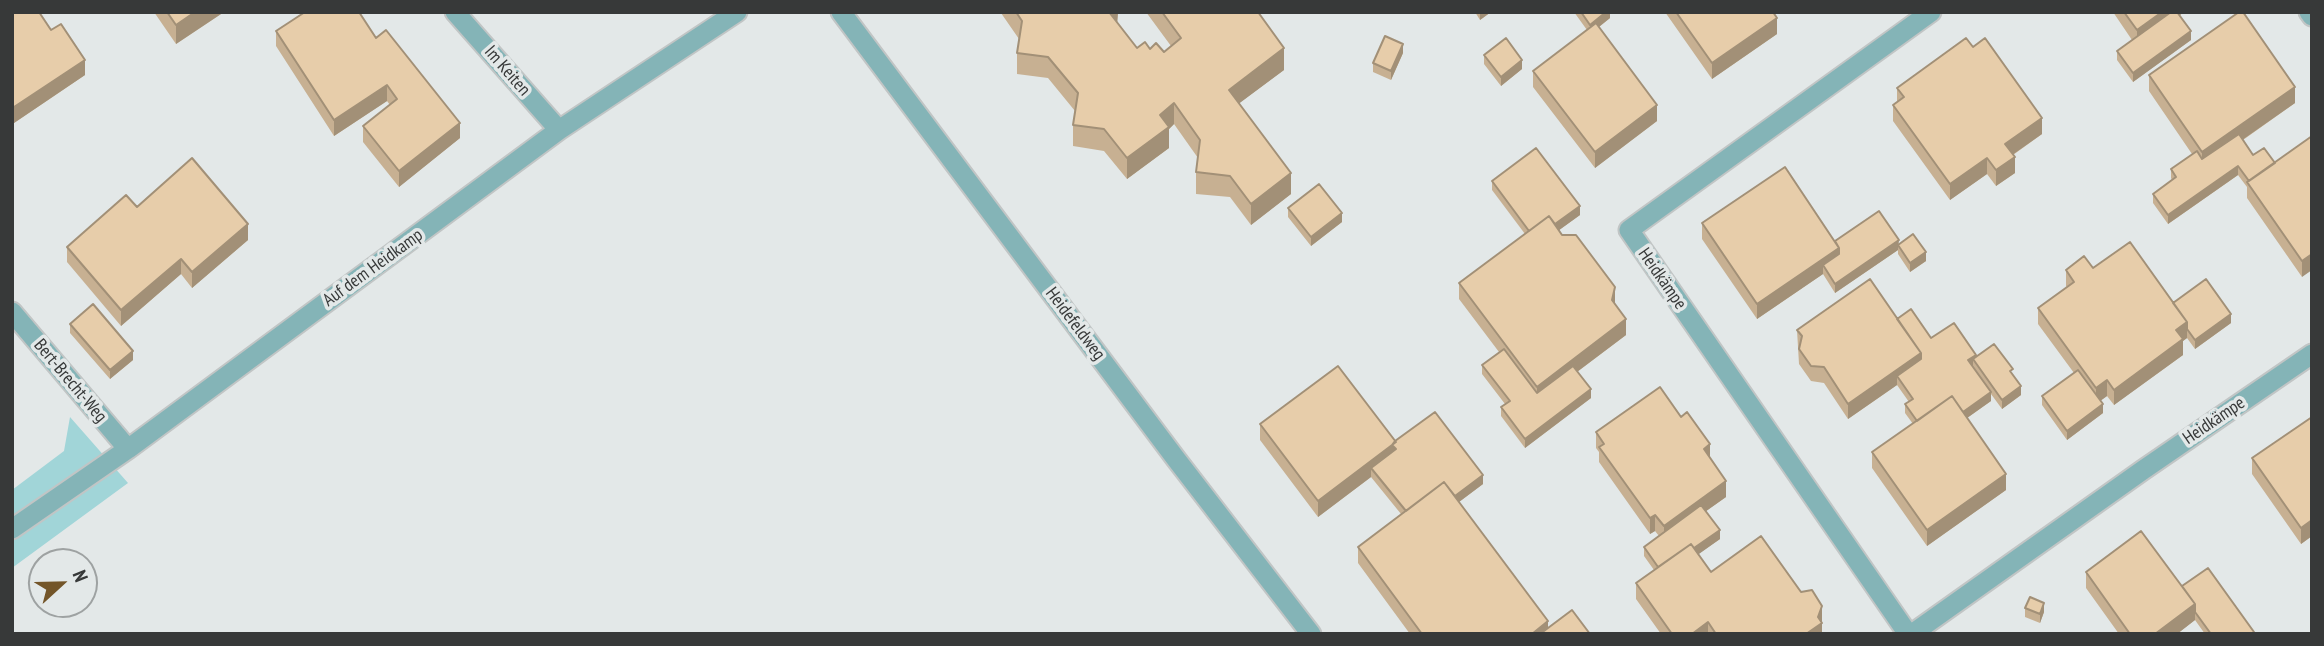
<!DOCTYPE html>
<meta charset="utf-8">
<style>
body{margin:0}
#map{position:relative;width:2324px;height:646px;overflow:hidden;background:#e3e8e8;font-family:"PT Sans Narrow",sans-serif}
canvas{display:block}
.frame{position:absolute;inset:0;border:14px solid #373939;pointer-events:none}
.north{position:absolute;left:28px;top:548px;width:70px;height:70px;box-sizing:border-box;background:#e3e8e8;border:2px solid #9ea2a2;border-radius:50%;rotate:68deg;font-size:19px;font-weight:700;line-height:28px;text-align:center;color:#373939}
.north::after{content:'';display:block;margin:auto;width:24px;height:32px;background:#735529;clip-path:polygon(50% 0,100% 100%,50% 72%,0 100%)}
</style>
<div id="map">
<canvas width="2324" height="646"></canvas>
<div class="frame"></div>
<div class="north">N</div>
</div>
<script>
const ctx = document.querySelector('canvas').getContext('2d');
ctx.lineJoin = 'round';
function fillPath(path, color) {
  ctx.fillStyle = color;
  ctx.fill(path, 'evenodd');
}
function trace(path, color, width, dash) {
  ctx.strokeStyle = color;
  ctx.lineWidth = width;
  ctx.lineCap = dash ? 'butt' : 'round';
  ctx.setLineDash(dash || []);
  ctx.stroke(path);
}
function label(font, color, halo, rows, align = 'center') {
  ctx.font = font + ' "PT Sans Narrow",sans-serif';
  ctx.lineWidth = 7;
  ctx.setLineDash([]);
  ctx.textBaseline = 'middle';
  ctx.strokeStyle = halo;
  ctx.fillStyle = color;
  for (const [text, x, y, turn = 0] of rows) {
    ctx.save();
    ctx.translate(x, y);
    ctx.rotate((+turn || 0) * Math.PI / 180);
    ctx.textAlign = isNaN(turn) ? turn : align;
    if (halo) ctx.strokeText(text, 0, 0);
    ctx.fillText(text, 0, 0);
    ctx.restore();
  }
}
const green = new Path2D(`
 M70,417l58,66 -116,85v-78l52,-39z`);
const minor = new Path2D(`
 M455,12l104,118
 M841,12l335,447 135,175
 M2309,12l3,4
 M12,312l116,137
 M12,529l116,-80 431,-319 178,-118
 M1908,634l-279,-404 302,-218
 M1912,634l231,-164 169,-116`);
const wall = new Path2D(`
 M12,12l39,18 34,45 -71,48 -2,-2z
 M154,12h70l-48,32z
 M1118,12l-1,10 20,26 13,1 14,3 7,-6 -25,-34h112l26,58 -45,33 52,91 -40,31 -21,-28 -34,-3v-22l2,-14 -24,-34 -5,5v19l-42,31 -23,-28 -31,-5v-21l2,-14 -27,-33 -31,-4v-21l2,-14 -18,-26z
 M1475,12h16l-11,8z
 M1574,12h36v6l-11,9 58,94 -62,47 -62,-81v-16l54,-41z
 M1665,12h108l4,22 -65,45z
 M2113,12h71l-4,3 11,25 -58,42 -16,-22v-9l15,-11z
 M276,31l100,7 84,100 -61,49 -36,-45v-16l27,-21 -3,-4 -53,35 -58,-90z
 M1403,53l-12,27 -18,-8v-9z
 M1484,55l38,14 -21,17 -17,-22z
 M2149,75l146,28 -52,37 10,15 22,8 37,-27 -10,141 -55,-79v-11l-9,-12 -70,49 -15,-21v-9l19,-14 -1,-2v-9l21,-15 -43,-63z
 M1897,88l145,46 -29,21 2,18 -19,13 -9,-12 -37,26 -57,-79v-16l4,-3z
 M1492,181l88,34 -21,15 56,74 11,31 -49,37 14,26 -66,50 -24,-32v-9l4,-3 -23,-30v-9l17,-13 -40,-53v-16l66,-49 -33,-44z
 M137,207l111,33 -56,48 -11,-14 -60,52 -54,-64v-15z
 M1288,208l54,14 -31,24 -23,-29z
 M1702,223l133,18 64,3 27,17 -16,11 -12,-18v-4l-63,43 -12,-19 -66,45 -55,-80z
 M2093,268l80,35 58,20 -36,26 -8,-11 -4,3v14l-69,50 -7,-9 -7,5 3,12 -36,27 -25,-35v-9l32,-23 -36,-49v-16l29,-21 -1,-1v-16z
 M1897,319l34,19 45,19 37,18 8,20 -19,14 -11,-15v7l-24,17 39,72 -79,56 -55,-78v-16l41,-28 -8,-11v-9l4,-2 -12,-17 -49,34 -24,-36 -13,-2 -12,-17 -2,-34z
 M70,324l63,36 -23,19 -40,-46z
 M2312,417v119l-11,8 -49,-70v-16z
 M1260,424l135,17 88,43 -24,18 89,126 42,6h-180l-52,-71v-16l43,-33 -30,-37 -53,40 -58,-77z
 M1596,432l114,26 16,39 -20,14 14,28 -22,15 13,18 90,20 21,14v28h-161l-25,-35v-16l18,-13 -10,-14v-9l15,-11 -4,-5 -5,3 -51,-72v-10l-3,-4z
 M2086,572l96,14 72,48h-49l-10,-14 -18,14h-58l-33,-46z
 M2025,608l19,4 -4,11 -15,-6z`);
const shadedWall = new Path2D(`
 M195,12h29l-48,32v-19z
 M1109,12h9l-1,14z
 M1480,12h11l-11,8z
 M1606,12h4v6l-20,16v-9z
 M2162,12h22l-47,34v-16z
 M1777,18v16l-65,45v-16z
 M2191,31v9l-58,42v-9z
 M1403,44v9l-12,27v-9z
 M1284,48v22l-55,41v-21z
 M85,60v15l-71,48v-16z
 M1522,60v9l-21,17v-9z
 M387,85v16l-53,35v-16z
 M2295,87v16l-93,65v-16z
 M1174,103v21l-5,5v19l-42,31v-21l33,-43z
 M1657,105v16l-62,47v-16z
 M2042,118v16l-37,26v-16z
 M460,123v15l-61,49v-16z
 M2015,157v16l-19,13v-16z
 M1987,158v16l-37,26v-16z
 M2238,166v9l-70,49v-9z
 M1291,173v21l-40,31v-21z
 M1580,206v9l-29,21v-9z
 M1342,213v9l-31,24v-9z
 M248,224v16l-56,48v-16z
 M1899,240l-1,10 -63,43v-9z
 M1839,248v15l-16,2v9l-66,45v-15z
 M1926,252v9l-16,11v-9z
 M2312,254v16l-10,7v-16z
 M181,259v15l-60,52v-16z
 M1615,287v16l-3,13v-16z
 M2231,314v9l-36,26v-9z
 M1626,319v16l-89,67v-15z
 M2187,322v16l-4,3v14l-69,50v-15l62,-60z
 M133,351v9l-23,19v-9z
 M1921,353v15l-24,8v9l-49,34v-15z
 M1976,355v9l-3,-5v7l-5,-6z
 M2107,380v16l-11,8v-16z
 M2021,386v9l-19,14v-9z
 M1591,389v9l-66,50v-9z
 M1991,392v9l-31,22v-9z
 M2103,404v9l-36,27v-9z
 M1396,442v16l-25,10v9l-53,40v-16z
 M1710,444v16l-6,-11z
 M2006,474v16l-79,56v-16z
 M1483,475v9l-32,24v-9z
 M1726,481v16l-62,44v-15z
 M1655,515v16l-5,3v-16z
 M2312,520v16l-11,8v-16z
 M1720,530v9l-59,42v-9z
 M2044,603v9l-4,11v-9z
 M2195,604v16l-18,14h-22z
 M1822,606v28h-16l12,-17z
 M1548,621v13h-16z
 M1708,622v12h-16z`);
const building = new Path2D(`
 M12,12h27l12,18 10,-6 24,36 -71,47 -2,-2z
 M167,12h28l-19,13z
 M305,12h54l17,26 10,-8 74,93 -61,48 -36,-45 34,-27 -10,-14 -53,35 -58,-89z
 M1016,12h93l28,36 8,-6 5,7 6,-6 8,9 17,-14 -19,-26h96l26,36 -55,42 62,83 -40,31 -21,-28 -34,-4 4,-32 -26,-37 -14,12 9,12 -42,31 -23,-29 -31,-4 5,-32 -30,-36 -31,-4 5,-32z
 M1581,12h25l-16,13z
 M1676,12h97l4,6 -65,45z
 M2124,12h38l-25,18z
 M2171,12h6l14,19 -58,42 -16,-22z
 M2239,12h4l52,75 -93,65 -53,-77z
 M1596,23l61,82 -62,47 -62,-81z
 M1385,36l18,8 -12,27 -18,-8z
 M1506,38l16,22 -21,17 -17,-22z
 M1966,38l7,9 12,-9 57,80 -37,26 10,13 -19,13 -9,-12 -37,26 -57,-79 11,-8 -7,-9z
 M2239,134l14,21 11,-7 11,15 -26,18 -11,-15 -70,49 -15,-21 23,-17 -5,-8 26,-18 5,8z
 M2312,136v118l-10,7 -55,-79z
 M1536,148l44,58 -25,18 -6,-8 -20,15 -37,-50z
 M192,158l56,66 -56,48 -11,-13 -60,51 -54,-63 59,-52 11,12z
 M1785,167l54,81 -82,56 -55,-81z
 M1319,184l23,29 -31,24 -23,-29z
 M1879,211l20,29 -64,44 -12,-19 16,-11v-6l-4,-7z
 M1549,216l13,19h14l39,52 -3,13 14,19 -89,68 -78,-104z
 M1913,234l13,18 -16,11 -12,-18z
 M2130,242l57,80 -11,8 7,9 -69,51 -7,-10 -11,8 -58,-80 36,-26 -8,-12 18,-14 9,12z
 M1870,279l51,74 -73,51 -24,-37 -13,-1 -12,-17 3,-13 -5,-6z
 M2206,279l25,35 -36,26 -8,-11v-7l-14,-19z
 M93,304l40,47 -23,19 -40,-46z
 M1911,309l20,29 23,-15 22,32 -8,5 23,32 -28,20 -11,-16 -35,25 -12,-17 8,-5 -16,-23 24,-17v-6l-24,-34z
 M1994,344l19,25 -3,2 11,15 -19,14 -29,-41z
 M1504,349l33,44 36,-27 18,23 -66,50 -24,-32 9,-6 -28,-36z
 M1338,366l58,76 -78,59 -58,-77z
 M2078,370l25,34 -36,27 -25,-35z
 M1660,387l21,30 6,-5 23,32 -6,5 22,32 -62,45 -9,-11 -5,3 -51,-71 5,-3 -8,-12z
 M1952,396l54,78 -79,56 -55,-78z
 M1435,412l48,63 -28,21 -11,-14 -38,29 -35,-43 25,-19 -4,-4 3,-4z
 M2312,417v103l-11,8 -49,-70z
 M1444,482l104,139 -16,13h-110l-64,-87z
 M1701,505l19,25 -26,18 -3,-4 -33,23 -14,-20z
 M2141,531l54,73 -40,30h-25l-44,-62z
 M1761,536l40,56 11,-2 10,16 -4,11 4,6 -16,11h-90l-8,-12 -16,12h-20l-36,-51 55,-39 20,28z
 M2208,568l46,64 -2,2h-41l-16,-22v-8l-13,-18z
 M2030,597l14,6 -4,11 -15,-6z
 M1572,610l18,24h-50z`);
const streetNames = [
 ["Im Keiten",507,71,49],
 ["Auf dem Heidkamp",373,268,-36],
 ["Heidkämpe",1662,279,55],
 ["Heidefeldweg",1075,324,53],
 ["Bert-Brecht-Weg",70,381,50],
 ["Heidkämpe",2214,421,-34]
];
fillPath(green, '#a1d5d8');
trace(minor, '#c1c5c5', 23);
trace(minor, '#84b4b7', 19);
fillPath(wall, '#c7b092');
fillPath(shadedWall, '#a29077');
fillPath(building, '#e7cdaa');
trace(building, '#a29077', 2);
label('18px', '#373939', '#e3e8e8', streetNames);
</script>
